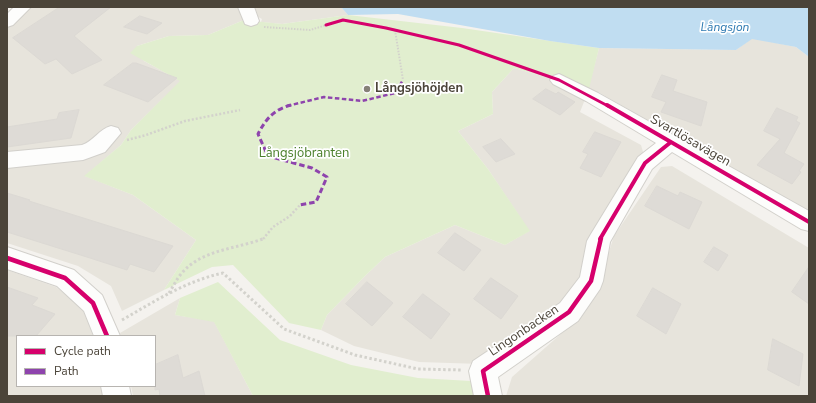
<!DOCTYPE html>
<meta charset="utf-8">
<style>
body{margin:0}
#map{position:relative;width:816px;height:403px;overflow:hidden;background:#f4f2ee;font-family:"Nunito Sans",sans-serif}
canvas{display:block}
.frame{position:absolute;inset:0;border:8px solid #4b4439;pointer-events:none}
.legend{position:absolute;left:16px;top:335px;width:140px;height:52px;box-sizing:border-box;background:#fff;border:1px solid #b7b4b0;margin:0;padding:5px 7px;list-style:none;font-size:12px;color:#4b4439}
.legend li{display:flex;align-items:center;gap:8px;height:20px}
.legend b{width:20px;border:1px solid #b7b4b0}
</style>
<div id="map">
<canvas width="816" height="403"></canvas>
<div class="frame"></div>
<ul class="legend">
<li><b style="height:5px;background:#d6006c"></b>Cycle path</li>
<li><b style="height:5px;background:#8e44ad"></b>Path</li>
</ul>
</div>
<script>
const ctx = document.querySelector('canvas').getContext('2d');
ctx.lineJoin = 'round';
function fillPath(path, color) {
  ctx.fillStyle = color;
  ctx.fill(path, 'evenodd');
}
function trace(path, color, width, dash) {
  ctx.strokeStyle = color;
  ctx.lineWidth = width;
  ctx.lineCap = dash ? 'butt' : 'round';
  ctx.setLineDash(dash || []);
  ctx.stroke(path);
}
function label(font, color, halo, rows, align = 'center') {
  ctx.font = font + ' "Nunito Sans",sans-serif';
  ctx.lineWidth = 3.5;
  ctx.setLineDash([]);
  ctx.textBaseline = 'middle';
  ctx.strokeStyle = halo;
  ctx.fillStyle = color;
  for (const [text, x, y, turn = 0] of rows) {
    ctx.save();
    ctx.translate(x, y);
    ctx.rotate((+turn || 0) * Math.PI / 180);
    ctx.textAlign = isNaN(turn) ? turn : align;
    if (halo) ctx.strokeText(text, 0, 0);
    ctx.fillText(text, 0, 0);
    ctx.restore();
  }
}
const residential = new Path2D(`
 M30,7h211l3,13 -36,15 -39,1 -32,10 7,15 37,20 -50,49 -10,15 -36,31 48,19 63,45 -32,50 -42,21 -11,-25 -33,-20 -71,-23v-215z
 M252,7h89l7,8 -66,9 -21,-2 1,-3 -9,-5z
 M752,38l44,9 13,10v158l-209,-122 -11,-4 -9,23 61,33 3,10 -53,85 -11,36 -19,32 -80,56 -62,-2 -65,-16 -33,-16 6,-15 38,-39 20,-19 70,-32 50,20 24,-14 -41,-62 -30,-38 35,-17 -1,-22 22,-24 74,21 11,-41 137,2z
 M672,166l137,82v148h-303l6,-19 67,-59 20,-35 15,-47 47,-69z
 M7,270l49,17 28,22 9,27h-76v50h86l2,10h-98z
 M180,298l-5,17 39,6 39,75h-120l-2,-10h24v-50h-34l-1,-3z`);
const green = new Path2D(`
 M348,15l114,13 137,20 -10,41 -75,-21 -22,24 1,22 -35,17 30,38 42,62 -25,14 -50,-20 -70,32 -20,19 -38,39 -6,15 -32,-7 -56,-58 -21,2 -48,23 32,-50 -63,-45 -49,-19 37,-31 10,-15 49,-49 -50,-28 7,-7 32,-10 39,-1 36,-15 38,4z
 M218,282l62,58 71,25 67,13 53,3 4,15h-222l-39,-74 -39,-7 5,-17z`);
const water = new Path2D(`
 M341,7h468v50l-13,-10 -44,-8 -16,11 -137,-2 -49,-7 -152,-27 -50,1z`);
const building = new Path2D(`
 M60,7h51l-37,29 28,24 -30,14 -16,-15 -11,5 -32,-26z
 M140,16l22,7 -15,11 -23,-7z
 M133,63h3l41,15 -29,24 -44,-17z
 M662,75l15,5 -4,11 34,11 -6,24 -40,-14 5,-10 -14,-5z
 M546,89l10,5 2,-2 17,10 -15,13 -27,-16z
 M777,108l21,9 -2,4 4,2 -16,30 20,11 -5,7 2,1 -9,12 -35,-19 23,-26 -16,-8z
 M79,110l-8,28 -64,9v-20l50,-8 2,-6z
 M595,132l26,10 -20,35 -21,-9 8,-14 -5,-2z
 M501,139l14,15 -19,8 -13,-15z
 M657,186l21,10 2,-4 22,10 -13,27 -44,-23z
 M7,193l23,7 -1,1 144,45 -19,26 -24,-8 -3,6 -37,-12 -83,-26z
 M455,233l26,17 -17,21 -26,-18z
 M714,247l14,8 -10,16 -14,-9z
 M809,267v37l-17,-12z
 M491,278l27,18 -17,23 -27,-20z
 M367,282l26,21 -21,23 -26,-22z
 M7,287l31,11 -6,7 23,9 -19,22h-29z
 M653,288l28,16 -15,30 -29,-18z
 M423,294l27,20 -19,25 -28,-22z
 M773,339l30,15 -4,32 -31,-16z
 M178,355l5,23 16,-7 6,25h-45l-1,-7 -4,1v-25z`);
const pathFar2 = new Path2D(`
 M264,27l46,3 33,-10 43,8 73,17 85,30
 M395,30l8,50`);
const pathFar1 = new Path2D(`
 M127,140l19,-5 39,-14 55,-11
 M263,239l10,-12 17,-11 10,-11`);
const path = new Path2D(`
 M169,293c4,-6 7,-13 12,-19 20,-25 57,-25 84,-36
 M122,320c33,-19 64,-39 101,-47l61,56 71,26 63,14 44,1`);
const minor = new Path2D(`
 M14,7h17l-18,18 -6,2v-13z
 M238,7h16l5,14 -2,3 -6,2 -6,-2z
 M559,74l39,19 211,118v20l-8,-2 -129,-77 -20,17 -11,19 -31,54 -7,39 -3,8 -22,32 -80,56 4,19h-28l-5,-25 4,-10 87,-58 20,-26 7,-36 4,-7 47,-77 18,-14 -70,-42 -33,-17 -3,-4 3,-4z
 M111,126l7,2 3,5 -16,19 -22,8 -76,8v-16l75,-7c12,-4 17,-16 29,-19z
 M7,247l67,23 28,25 18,41h-26l-10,-25 -27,-25 -50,-17z
 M101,386h28l2,10h-28z`);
const quietFar1 = new Path2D(`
 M287,106l37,-9 38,4 33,-8 8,-13`);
const quiet = new Path2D(`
 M291,105c-18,5 -25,14 -33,29l10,22 44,12 15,9 -11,25 -16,3`);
const cyclewayFar2 = new Path2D(`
 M326,25l17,-5 43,8 73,17 100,35 49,26`);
const cyclewayFar1 = new Path2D(`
 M607,105l202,117
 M600,239l45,-76 26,-21`);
const cycleway = new Path2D(`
 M7,258l58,20 28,25 14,33
 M488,396l-5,-25 86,-59 22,-31 10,-43`);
const markers = [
 [367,89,4,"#868178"]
];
const farWaternames = [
 ["Långsjön",725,28]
];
const poiNames = [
 ["Långsjöhöjden",375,89]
];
const streetNames = [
 ["Svartlösavägen",690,141,30],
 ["Lingonbacken",524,331,-34]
];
const parkNames = [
 ["Långsjöbranten",304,154]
];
fillPath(residential, '#e7e4dc');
fillPath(green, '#e1eecf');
fillPath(water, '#c0ddf1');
fillPath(building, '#dedbd6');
trace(building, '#dcd9d4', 1);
trace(minor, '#d2d0cb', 2);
trace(pathFar2, '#d3d2cc', 2, [1.5, 1.5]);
trace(pathFar1, '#d3d2cc', 2.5, [2, 2]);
trace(path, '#d3d2cc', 3, [2.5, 2.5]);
fillPath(minor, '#fdfdfc');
trace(quietFar1, '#8e44ad', 2.5, [4.5, 2.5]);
trace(quiet, '#8e44ad', 3, [5.5, 3]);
trace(cyclewayFar2, '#d6006c', 3);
trace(cyclewayFar1, '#d6006c', 4);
trace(cycleway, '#d6006c', 4.5);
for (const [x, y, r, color] of markers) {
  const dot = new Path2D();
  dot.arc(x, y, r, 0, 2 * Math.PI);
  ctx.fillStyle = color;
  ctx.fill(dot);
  trace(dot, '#fff', 1.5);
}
label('italic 12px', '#2e7ab2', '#fff', farWaternames);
label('bold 13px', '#4b4439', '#fff', poiNames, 'left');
label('13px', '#4b4439', '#fff', streetNames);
label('13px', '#4a7f2a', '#fff', parkNames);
</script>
